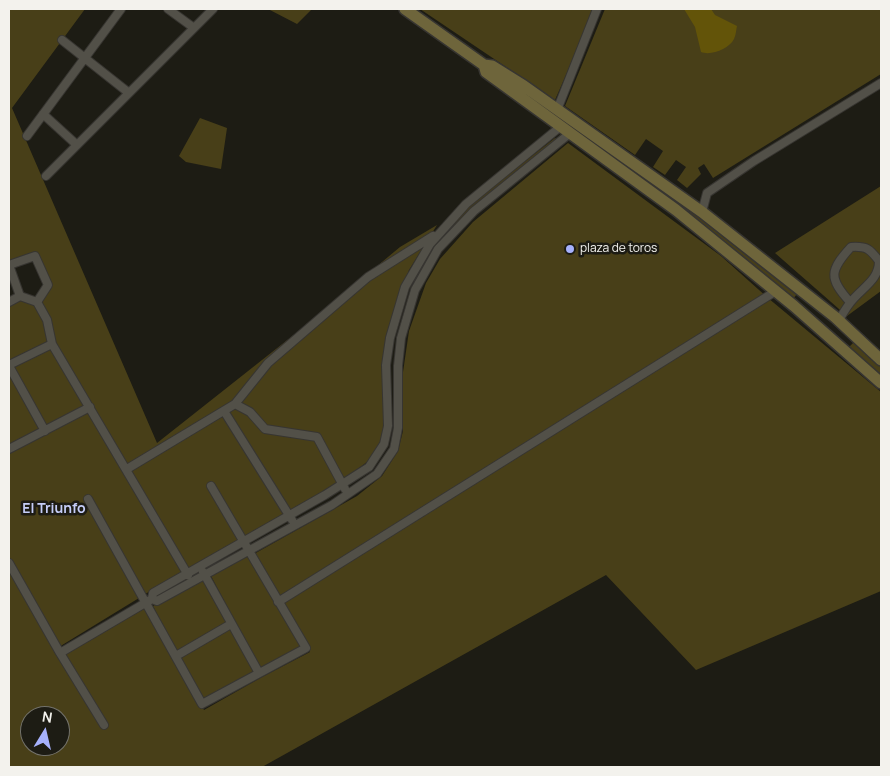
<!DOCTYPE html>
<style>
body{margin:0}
#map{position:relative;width:890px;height:776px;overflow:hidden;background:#1d1c14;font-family:Manrope,sans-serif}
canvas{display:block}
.frame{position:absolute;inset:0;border:10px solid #f3f2ed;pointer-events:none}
.north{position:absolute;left:20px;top:706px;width:50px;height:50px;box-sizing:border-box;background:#1d1c14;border:1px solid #73726b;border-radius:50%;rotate:9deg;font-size:14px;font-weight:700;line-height:20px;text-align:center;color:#f3f2ed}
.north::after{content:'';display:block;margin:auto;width:18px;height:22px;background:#a6b1fc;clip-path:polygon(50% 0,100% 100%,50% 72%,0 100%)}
</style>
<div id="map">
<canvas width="890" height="776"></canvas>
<div class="frame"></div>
<div class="north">N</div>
</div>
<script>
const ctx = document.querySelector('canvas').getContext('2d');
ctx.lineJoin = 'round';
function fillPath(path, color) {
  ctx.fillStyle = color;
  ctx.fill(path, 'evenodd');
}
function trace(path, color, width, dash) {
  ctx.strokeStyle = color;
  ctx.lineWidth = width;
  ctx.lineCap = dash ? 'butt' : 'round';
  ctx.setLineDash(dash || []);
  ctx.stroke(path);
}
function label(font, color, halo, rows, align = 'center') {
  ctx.font = font + ' Manrope,sans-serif';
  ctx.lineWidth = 5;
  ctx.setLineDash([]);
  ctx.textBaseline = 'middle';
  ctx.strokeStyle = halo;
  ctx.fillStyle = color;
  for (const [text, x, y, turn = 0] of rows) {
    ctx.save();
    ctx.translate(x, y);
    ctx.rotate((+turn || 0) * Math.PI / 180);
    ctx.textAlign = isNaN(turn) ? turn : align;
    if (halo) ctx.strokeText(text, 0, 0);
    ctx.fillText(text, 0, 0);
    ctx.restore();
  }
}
const green = new Path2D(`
 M9,9h76l-73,99 145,335 148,-117 95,-79 37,-22 -28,45 -19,54 -5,21 -2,22 1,68 -6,14 -11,13 -24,18 -24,-44 -53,-9 -30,-25 -108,64 -74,-123 -14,-41 10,-16 -14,-33 -25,10 -2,-4z
 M268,9h44l-15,15z
 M420,9h175l-40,91z
 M605,9h276v65l-168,104 -9,-14 -6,4 3,6 -14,14 -10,-8 9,-13 -10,-7 -11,15 -12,-8 10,-16 -17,-12 -11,16 -70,-49z
 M200,118l27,10 -6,41 -35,-7 -7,-6z
 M555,138l2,1 -116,102 -3,-1 29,-33z
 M568,143l153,113 47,42 113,94v199l-185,79 -90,-95 -344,192h-253v-199l95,160 4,-2 -45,-73 82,-47 59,104 58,-33 48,-25 -56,-98 103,-58 25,-20 16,-25 5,-20v-59l6,-41 17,-48 14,-24 33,-37zM30,716h30v30h-30z
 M881,186v105l-34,25 -72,-63z
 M691,210l106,84 -4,5 -105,-85z
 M20,298l16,6 9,19 3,19 -39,20v-58z
 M854,342l27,25v9l-32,-29z
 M50,347l134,226 -39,21 -55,-98 49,102 -80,49 -50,-89v-191z
 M236,407l13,7 15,17 51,9 24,43 -50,29 -62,-100z
 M223,413l62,100 -40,23 -32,-53 -4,2 32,55 -53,31 -57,-101z
 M250,555l55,96 -44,20 -50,-95z
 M203,578l26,45 -52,30 -24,-47z
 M231,627l26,47 -50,30 -27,-47z`);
const water = new Path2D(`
 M684,9h27l4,6 22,11c-1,4 -1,9 -3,13 -5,10 -23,17 -33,13l-6,-25z`);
const minor = new Path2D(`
 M168,9l26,19
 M62,40l67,53
 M557,110l40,-101
 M43,114l34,31
 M27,136l94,-127
 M46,176l167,-167
 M702,212l5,-19 47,-32 127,-78
 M9,265l11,31 17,6 10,18 5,24 136,231
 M9,265l26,-9 13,29 -11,17
 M9,302l11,-6
 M839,320c3,-5 7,-12 11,-17 11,-15 29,-22 29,-42 -9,-12 -12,-15 -28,-14 -21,23 -23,31 -1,55
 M9,365l43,-21
 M9,366l36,65
 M235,404l15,8 15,17 52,8 28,52
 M224,411l68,109
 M9,449l81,-42
 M127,469l108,-65 33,-41 100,-86 65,-41
 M88,499l114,205 104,-56 -95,-162
 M9,563l51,90 44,72
 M203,572l56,101
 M152,599l5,2 175,-96 45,-31 17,-25 4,-21v-62l3,-28 14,-48 23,-41 36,-38 95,-77
 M278,602l498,-311
 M60,653l92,-54 1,-6 172,-98 44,-28 15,-23 4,-18 -2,-61 4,-27 15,-51 25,-43 36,-40 94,-77
 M176,656l55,-32`);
const secondary = new Path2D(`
 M405,9l79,56 8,1 32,20 178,126 133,105 46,43
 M484,65l2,7 190,138 118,96 87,77`);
const markers = [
 [570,249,5,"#a6b1fc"]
];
const poiNames = [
 ["plaza de toros",580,249]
];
const neighbourhoodNames = [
 ["El Triunfo",54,509]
];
fillPath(green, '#483f18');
fillPath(water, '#635409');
trace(minor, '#373531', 10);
trace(secondary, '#373531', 14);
trace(minor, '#525048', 8);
trace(secondary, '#6e653b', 11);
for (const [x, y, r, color] of markers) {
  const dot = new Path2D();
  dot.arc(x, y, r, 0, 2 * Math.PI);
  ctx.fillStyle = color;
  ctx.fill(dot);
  trace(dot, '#1d1c14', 2);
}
label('12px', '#f3f2ed', '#1d1c14', poiNames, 'left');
label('bold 14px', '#c5cdf7', '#1d1c14', neighbourhoodNames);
</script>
